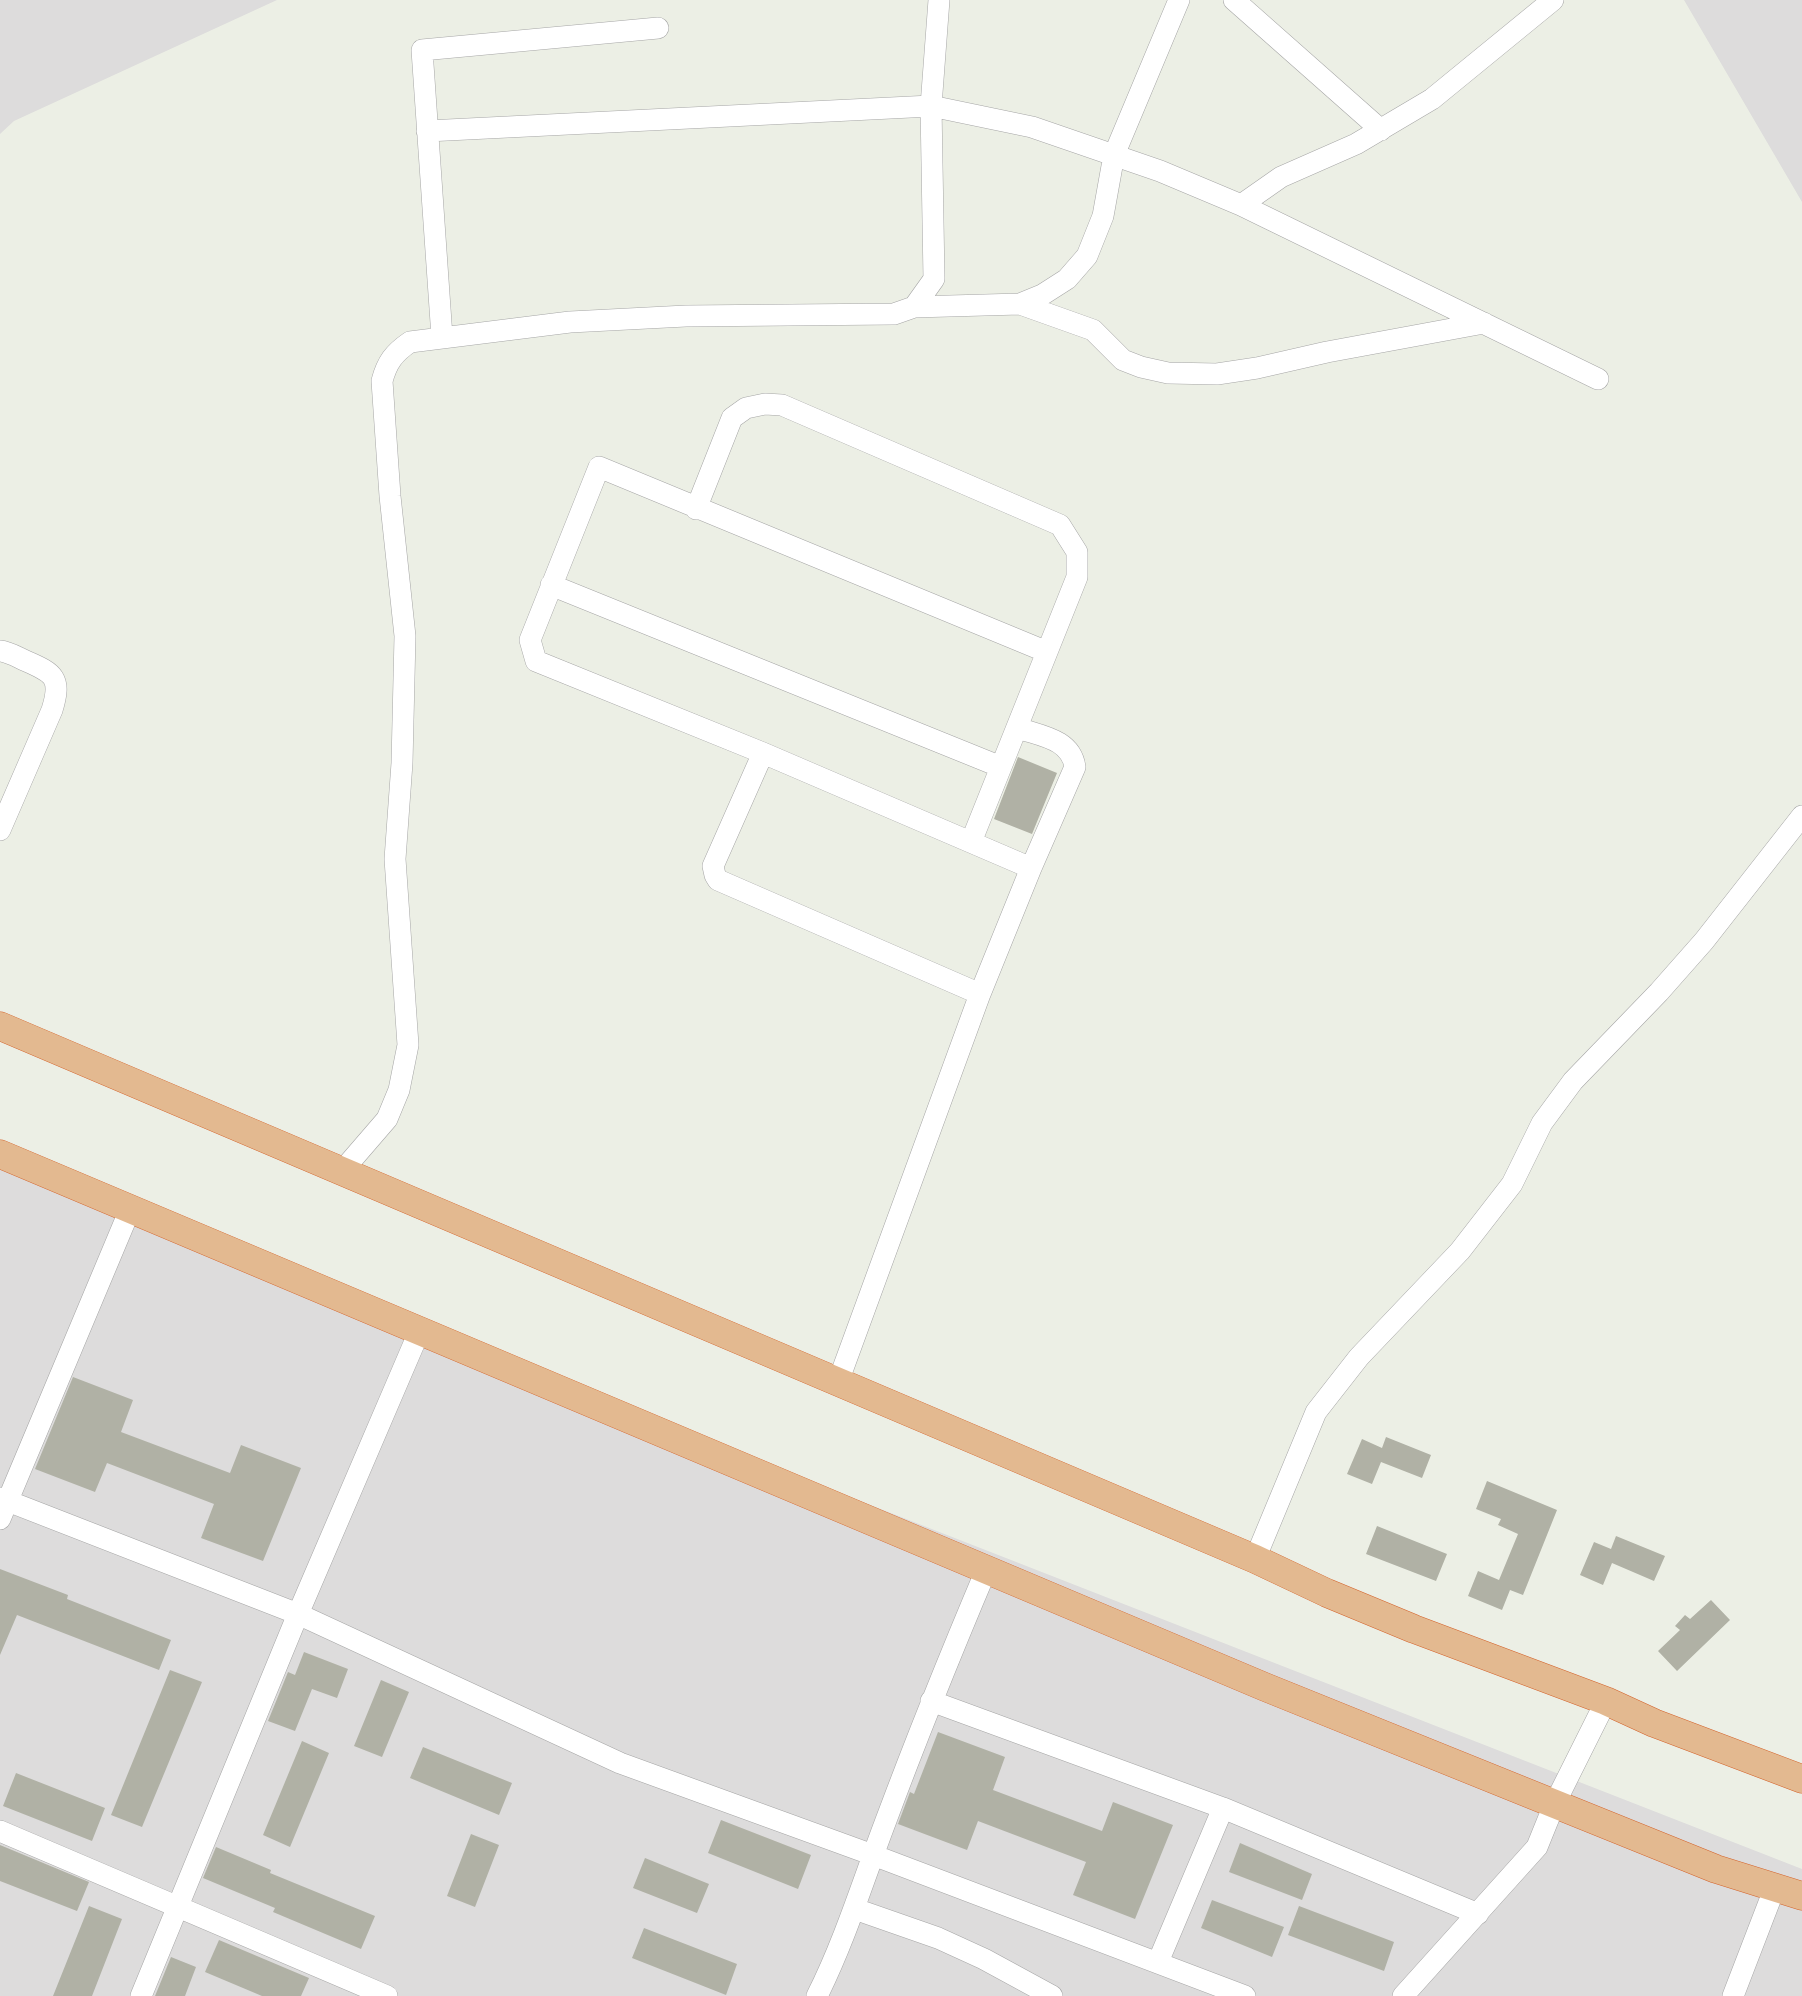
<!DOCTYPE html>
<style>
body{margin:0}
canvas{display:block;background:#ecefe5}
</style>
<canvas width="1802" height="1996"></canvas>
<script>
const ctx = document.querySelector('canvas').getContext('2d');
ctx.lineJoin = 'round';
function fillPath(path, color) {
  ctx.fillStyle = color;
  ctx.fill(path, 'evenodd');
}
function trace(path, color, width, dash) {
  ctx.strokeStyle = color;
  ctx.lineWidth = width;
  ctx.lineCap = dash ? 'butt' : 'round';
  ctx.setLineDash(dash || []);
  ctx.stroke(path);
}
const residential = new Path2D(`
 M0,0h277l-263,121 -14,13z
 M1684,0h118v202z
 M0,1165l1802,704v127h-1802z`);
const building = new Path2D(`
 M1018,757l39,16 -25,61 -38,-15z
 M73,1377l60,23 -12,32 109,41 11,-28 60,23 -38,93 -62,-23 13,-34 -107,-41 -12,29 -60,-23z
 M1386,1437l45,18 -9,23 -41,-16 -9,22 -25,-10 15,-35 20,9z
 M1487,1481l70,29 -34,85 -13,-5 -8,20 -34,-14 10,-25 21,9 19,-46 -20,-9 3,-6 -25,-10z
 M1377,1526l70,28 -11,27 -70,-27z
 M1616,1536l49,20 -11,25 -42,-18 -9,22 -23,-10 14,-33 17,7z
 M0,1569l68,26 -1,4 104,41 -12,30 -142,-55 -17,40z
 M1711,1600l19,20 -53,51 -19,-20 22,-21 -5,-4 10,-11 5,4z
 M304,1652l44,17 -11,29 -25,-9 -17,42 -27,-10 20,-49 7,3z
 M170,1670l32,12 -60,145 -31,-12z
 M381,1680l28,12 -27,65 -28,-11z
 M938,1732l67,25 -12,33 109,41 11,-29 60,23 -38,94 -62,-24 13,-33 -108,-41 -11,29 -69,-26 12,-32 4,2z
 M302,1741l27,12 -39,94 -27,-12z
 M423,1747l89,36 -13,32 -89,-37z
 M16,1773l89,35 -13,33 -89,-35z
 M721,1820l90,35 -13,34 -90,-36z
 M471,1834l28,11 -24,62 -28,-11z
 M1240,1843l72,31 -10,26 -73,-28z
 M0,1845l89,37 -12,29 -77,-30z
 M216,1847l55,23 -1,3 105,43 -14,33 -88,-37 2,-4 -72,-30z
 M645,1858l64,26 -12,29 -64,-25z
 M1212,1900l72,27 -12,30 -71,-29z
 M89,1906l33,13 -30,77h-39z
 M1299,1906l95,36 -10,29 -96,-36z
 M644,1928l93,36 -11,31 -94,-37z
 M219,1940l90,38 -8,18h-39l-57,-24z
 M171,1957l25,10 -11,29h-30z`);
const minor = new Path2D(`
 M1234,0l147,130
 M427,131l504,-25 101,21 128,44 81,34 357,174
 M1241,205l40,-28 75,-33 76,-45 121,-99
 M1020,304l73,26 30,30 18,7 27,6 49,1 40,-6 70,-16 157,-29
 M914,307l20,-28 -3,-173 8,-106
 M442,337l-20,-287 236,-22
 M696,509l36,-91 14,-10 19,-4 17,1 278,120 17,27v25l-106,265
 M551,585l450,182
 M0,651c9,1 17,6 26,10 28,12 36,17 26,49l-52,120
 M763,753l-50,113 2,9 3,5 262,114
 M1031,868l-268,-115 -227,-92 -6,-21 69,-173 448,185
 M343,1170l44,-51 12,-29 9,-45 -13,-186 7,-96 3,-127 -15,-140 -8,-115c5,-19 12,-28 28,-39l160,-20 116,-6 208,-2 20,-7 106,-3 22,-9 25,-16 20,-23 16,-40 11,-61 65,-155
 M838,1382l142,-388 51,-126 44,-101c-4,-28 -34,-31 -57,-39
 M0,1498l298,116 322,149 253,92 372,141
 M0,1519l131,-312
 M1255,1559l61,-147 43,-55 101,-106 52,-67 30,-61 31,-42 86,-89 45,-51 98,-125
 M931,1701l292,107 255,106
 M0,1831l387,165
 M855,1909l83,29 46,21 68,37
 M1158,1962l65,-154
 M141,1996l157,-382 121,-282
 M817,1996c28,-56 46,-115 68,-173 32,-86 66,-170 102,-255
 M1403,1996l134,-149 17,-42 52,-104
 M1733,1996l42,-109`);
const highway = new Path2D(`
 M0,1026l1255,533 72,34 87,36 192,72 48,22 148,56
 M0,1154l1265,533 451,182 86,27`);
fillPath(residential, '#dddcdc');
fillPath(building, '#b0b1a5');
trace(minor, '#a6a6a6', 22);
trace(highway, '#d4632c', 29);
trace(minor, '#fff', 21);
trace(highway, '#e3b990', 28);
</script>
